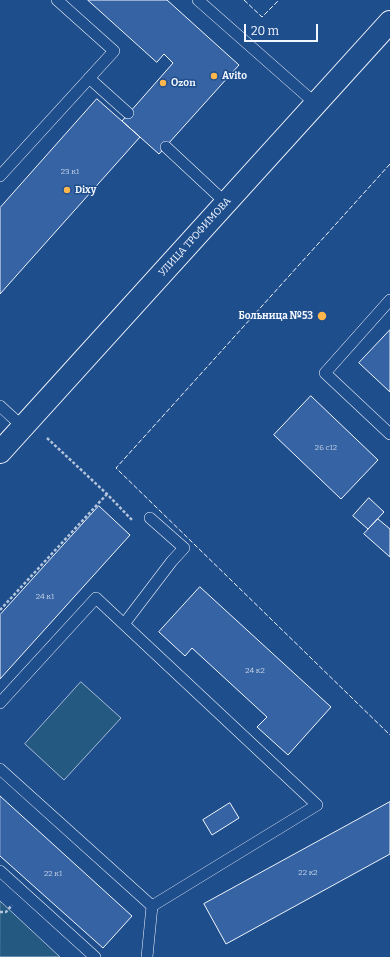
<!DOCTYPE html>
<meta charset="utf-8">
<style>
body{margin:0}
#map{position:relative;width:390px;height:957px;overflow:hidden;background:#1f4e8c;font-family:Bitter,serif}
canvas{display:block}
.scale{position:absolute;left:244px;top:24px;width:74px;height:18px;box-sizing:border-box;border:2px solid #f2f6ff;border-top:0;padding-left:5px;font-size:12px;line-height:14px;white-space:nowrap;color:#f2f6ff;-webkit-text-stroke:3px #1f4e8c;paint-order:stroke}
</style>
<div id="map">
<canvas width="390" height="957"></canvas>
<div class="scale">20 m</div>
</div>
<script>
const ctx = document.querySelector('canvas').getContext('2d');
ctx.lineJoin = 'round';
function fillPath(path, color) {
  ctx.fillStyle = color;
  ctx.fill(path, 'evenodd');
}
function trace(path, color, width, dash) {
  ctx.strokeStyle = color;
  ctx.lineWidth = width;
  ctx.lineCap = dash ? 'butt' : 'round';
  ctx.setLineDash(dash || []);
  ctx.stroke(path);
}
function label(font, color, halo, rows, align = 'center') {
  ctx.font = font + ' Bitter,serif';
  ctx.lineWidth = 3;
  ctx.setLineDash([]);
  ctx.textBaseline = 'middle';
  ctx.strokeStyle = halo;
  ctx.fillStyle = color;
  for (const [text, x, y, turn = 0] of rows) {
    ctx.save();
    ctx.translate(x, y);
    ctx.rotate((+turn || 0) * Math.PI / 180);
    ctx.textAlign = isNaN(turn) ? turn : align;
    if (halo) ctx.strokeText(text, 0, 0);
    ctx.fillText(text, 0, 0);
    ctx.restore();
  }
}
const green = new Path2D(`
 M81,682l40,36 -57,62 -39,-36z
 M0,901l60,56h-60z`);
const building = new Path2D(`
 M88,0h79l72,65 -80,89 -37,-33 51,-58 -9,-9 -7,8z
 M97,99l43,38 -140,157v-86z
 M390,330v62l-31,-29z
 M311,396l67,64 -37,39 -67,-64z
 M369,498l15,14 -16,17 -15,-13z
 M99,506l31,29 -130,144v-64z
 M378,519l12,10v28l-26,-23z
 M200,587l131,120 -43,48 -31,-28 10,-10 -75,-69 -7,8 -26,-24z
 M0,796l132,120 -29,32 -103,-92z
 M390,802v52l-164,90 -22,-40z
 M230,803l9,15 -27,17 -9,-15z`);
const path = new Path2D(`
 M47,438l60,56 25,26
 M0,610l107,-116
 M0,912h6l6,-7`);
const lane = new Path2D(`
 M198,0l118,104
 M89,78l39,35
 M166,147l60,56
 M0,176l114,-125 -57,-51
 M390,300l-65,73 65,61
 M0,406l23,21
 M124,624l48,-63 12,-13 -34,-30
 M0,703l96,-105 221,207 -165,101
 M0,769l152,137
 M0,871l95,86
 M147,957l5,-51`);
const secondary = new Path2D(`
 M0,452l390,-430`);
const fence = new Path2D(`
 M244,0l18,17 17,-17
 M390,164l-274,304 274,267`);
const markers = [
 [214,76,4,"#ffb74d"],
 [163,83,4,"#ffb74d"],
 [67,190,4,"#ffb74d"],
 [322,316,5,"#ffb74d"]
];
const numberNames = [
 ["23 к1",70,172],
 ["26 с12",326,448],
 ["24 к1",45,597],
 ["24 к2",255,671],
 ["22 к2",308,873],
 ["22 к1",53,874]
];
const poiNames = [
 ["Avito",222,76],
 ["Ozon",171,83],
 ["Dixy",75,190],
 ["Больница №53",313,316,"right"]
];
const streetNames = [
 ["УЛИЦА ТРОФИМОВА",195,237,-48]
];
fillPath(green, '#245a82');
trace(green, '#a8bbd7', 1);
fillPath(building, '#3563a3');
trace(building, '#f2f6ff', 1);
trace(lane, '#f2f6ff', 12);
trace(secondary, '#f2f6ff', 24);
trace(path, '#b3c4dc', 2.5, [3, 2]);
trace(lane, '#1f4e8c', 11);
trace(secondary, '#1f4e8c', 22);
trace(fence, '#f2f6ff', 1, [5, 2]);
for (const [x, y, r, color] of markers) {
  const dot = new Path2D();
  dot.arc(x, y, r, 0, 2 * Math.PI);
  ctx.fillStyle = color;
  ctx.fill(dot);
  trace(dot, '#1f4e8c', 1.5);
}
label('8px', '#c3d1e8', null, numberNames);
label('bold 10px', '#f2f6ff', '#1f4e8c', poiNames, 'left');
label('10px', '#f2f6ff', '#1f4e8c', streetNames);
</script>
